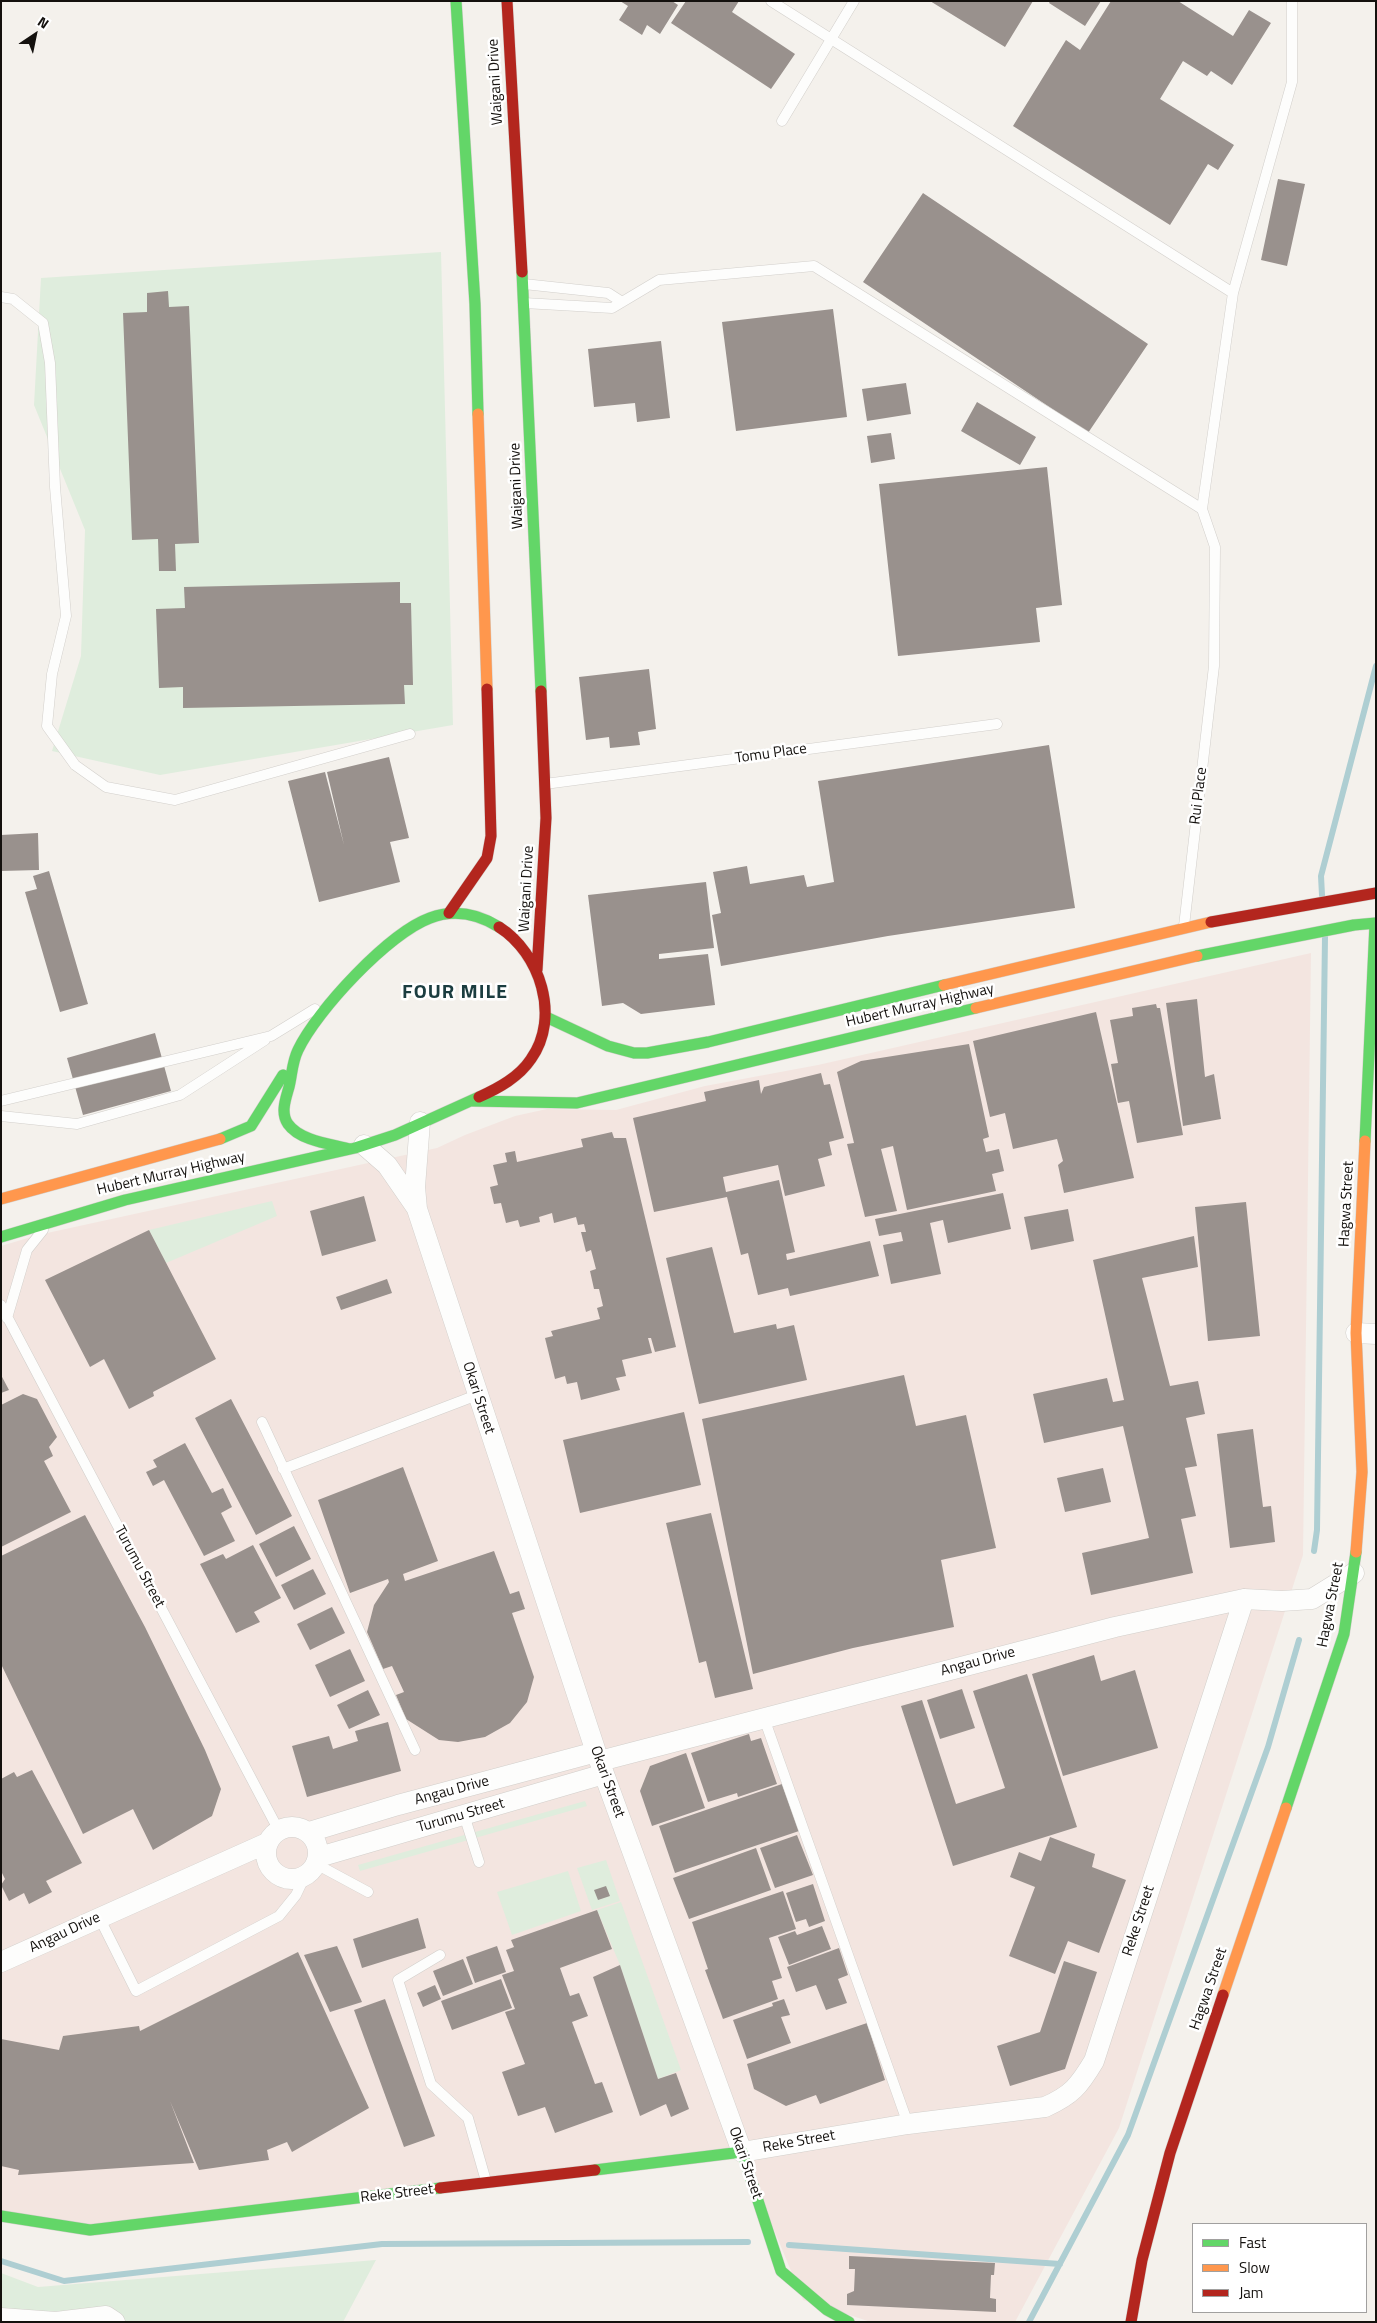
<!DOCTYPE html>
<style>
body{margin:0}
#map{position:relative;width:1377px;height:2323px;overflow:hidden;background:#f4f1ec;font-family:"Titillium Web",sans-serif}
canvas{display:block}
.frame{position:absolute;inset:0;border:2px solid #14110e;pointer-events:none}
.legend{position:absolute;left:1192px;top:2223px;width:175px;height:90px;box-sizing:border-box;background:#fff;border:1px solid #a1a09f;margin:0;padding:6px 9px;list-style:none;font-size:15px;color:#14110e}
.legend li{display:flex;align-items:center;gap:10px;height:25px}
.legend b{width:25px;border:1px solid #a1a09f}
.north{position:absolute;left:10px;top:10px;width:50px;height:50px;-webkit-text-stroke:4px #fff;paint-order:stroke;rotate:34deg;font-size:14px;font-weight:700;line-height:20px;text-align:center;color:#14110e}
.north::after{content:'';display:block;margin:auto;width:18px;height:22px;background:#14110e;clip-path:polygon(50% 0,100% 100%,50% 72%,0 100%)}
</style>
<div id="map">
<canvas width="1377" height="2323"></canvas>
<div class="frame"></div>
<ul class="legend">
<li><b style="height:6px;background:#63d668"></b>Fast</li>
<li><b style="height:6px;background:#ff974d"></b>Slow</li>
<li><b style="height:6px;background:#b3261e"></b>Jam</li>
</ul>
<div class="north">N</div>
</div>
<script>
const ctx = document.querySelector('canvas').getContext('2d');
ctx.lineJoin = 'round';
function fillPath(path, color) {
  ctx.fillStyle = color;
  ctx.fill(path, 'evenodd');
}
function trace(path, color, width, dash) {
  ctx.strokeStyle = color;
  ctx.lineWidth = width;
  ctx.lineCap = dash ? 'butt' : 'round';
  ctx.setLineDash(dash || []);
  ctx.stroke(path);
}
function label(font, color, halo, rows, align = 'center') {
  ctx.font = font + ' "Titillium Web",sans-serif';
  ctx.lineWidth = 5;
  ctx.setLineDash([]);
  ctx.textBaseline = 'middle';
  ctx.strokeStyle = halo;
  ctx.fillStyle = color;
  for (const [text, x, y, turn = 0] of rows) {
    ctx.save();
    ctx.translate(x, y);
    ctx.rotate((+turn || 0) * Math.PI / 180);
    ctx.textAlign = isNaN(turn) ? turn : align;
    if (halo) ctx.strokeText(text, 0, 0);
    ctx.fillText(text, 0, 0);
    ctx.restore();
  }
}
const commercial = new Path2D(`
 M1311,953l-8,602 -184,573 -104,194h-144l-68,-22 -61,-148 -652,78 -89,-14v-970l37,-11 399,-87 28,-13 50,-19 32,-7 69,1 89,-24 113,-21z`);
const green = new Path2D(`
 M441,252l12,473 -293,50 -108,-24 29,-95 4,-126 -51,-125 7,-127z
 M272,1201l5,15 -111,47 -17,-33z
 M585,1801l2,5 -227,65 -2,-6z
 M606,1860l14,41 -28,9 -15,-42z
 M568,1871l13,40 -69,24 -15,-43z
 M621,1902l60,168 -23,9 -38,-114 -23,-55z
 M376,2260l-33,62h-342v-49l37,14z`);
const stream = new Path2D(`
 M1322,895l-1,-19 55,-210
 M1314,1551l3,-21 8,-593
 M789,2245l271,19
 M1,2261l63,20 318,-37 366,-2
 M1029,2322l99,-187 140,-388 31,-107`);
const building = new Path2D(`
 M620,1h52l6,4 -18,29 -13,-9 -5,10 -23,-15 9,-14z
 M686,1h53l-7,11 63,42 -24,35 -100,-66z
 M930,1h103l-28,46z
 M1050,1h51l-16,25 -36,-23z
 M1111,1h67l55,35 16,-26 22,13 -39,62 -21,-14 -4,5 -24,-15 -23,38 74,46 -16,25 -10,-6 -38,61 -157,-99 53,-86 14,10z
 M1278,179l27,5 -18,82 -26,-6z
 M923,193l225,151 -60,89 -225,-151z
 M168,291l1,16 20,-1 10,237 -24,1 1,27h-17l-1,-32 -26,1 -9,-227 24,-1v-19z
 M833,309l14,108 -111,14 -14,-109z
 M661,341l9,77 -33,4 -2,-19 -41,4 -6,-58z
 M906,383l5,31 -44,7 -5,-32z
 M977,402l59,35 -16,28 -59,-34z
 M891,433l4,26 -24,4 -4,-27z
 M1047,467l15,138 -26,3 4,34 -142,14 -19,-172z
 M400,582v21h11l2,82h-9l1,19 -222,4v-21l-24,1 -3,-79 29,-1 -1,-21z
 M649,669l7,60 -18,3 2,13 -30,3 -1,-11 -23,3 -7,-63z
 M1049,745l26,163 -187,28 -167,30 -9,-51 9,-2 -8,-41 34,-6 3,18 54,-9 3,12 27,-5 -16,-101z
 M389,757l20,81 -19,4 10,40 -81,20 -31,-121 37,-9 19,73 -17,-73z
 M38,833l1,37 -38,1v-36z
 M49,871l39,133 -28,8 -35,-120 12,-3 -4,-13z
 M706,882l8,66 -55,6v5l49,-5 7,51 -74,9 -18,-11 -21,3 -14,-111z
 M1197,999l8,78 9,-3 7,45 -38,7 -17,-123z
 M1156,1004l1,4h3l23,127 -46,8 -8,-42 -11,2 -7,-39 7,-1 -8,-43 23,-4 -1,-8z
 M1096,1012l38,166 -70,15 -6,-28 5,-4 -6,-22 -44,10 -8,-36 -15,4 -17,-76z
 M155,1033l16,58 -88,24 -16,-57z
 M969,1044l20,93 -6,2 3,13 13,-3 5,22 -12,3 4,17 -89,19 -14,-64 -12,3 16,62 -32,6 -18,-73 7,-1 -17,-71 24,-11z
 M821,1073l3,12 6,-1 14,54 -15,4 3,13 -14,4 7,27 -40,10 -7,-31 -55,12 3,15 53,-12 16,72 -9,2 1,6 83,-19 9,35 -89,20 -2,-8 -30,7 -10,-42 -7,2 -14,-58 -73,15 -21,-94 73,-17 -2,-9 55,-12 2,14 3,-7z
 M612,1132l2,6h12l50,209 -21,5 -4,-14h-3l4,15 -30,7 4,16 -10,2 4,12 -39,10 -4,-18 -10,2 -2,-8 -10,3 -10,-41 8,-2 -2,-5 49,-12 -3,-11 6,-2 -4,-17h-5l-4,-18 6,-2 -5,-19 -5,2 -5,-20h5l-2,-8 -6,1 -2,-8 -22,6 -2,-10 -13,4 1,5 -20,5 -2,-7 -12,3 -5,-20 -7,1 -4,-17 8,-2 -5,-20 14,-3 -2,-9 10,-2 2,11 66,-15 -2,-8z
 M1003,1193l8,36 -63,14 -5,-23 -13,3 11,51 -50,10 -8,-39 20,-4 -2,-9 -22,4 -4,-17z
 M364,1196l12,45 -54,15 -12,-45z
 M1246,1202l14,134 -52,5 -13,-134z
 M1068,1209l6,32 -43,9 -7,-33z
 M149,1230l67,129 -63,33 1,4 -25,13 -25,-50 -14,8 -45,-87z
 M1194,1236l4,31 -56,11 28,108 28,-5 7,33 -19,4 11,48 -12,2 11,48 -15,3 12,54 -102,22 -9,-42 67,-15 -26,-112 -79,17 -11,-49 74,-16 6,24 11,-2 -31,-140z
 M712,1247l22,86 42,-9 1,5 17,-4 13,55 -108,24 -33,-146z
 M387,1279l5,14 -51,17 -5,-13z
 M1,1375l8,15 -8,3z
 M904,1375l12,51 50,-11 30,133 -55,12 13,67 -101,21 -100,26 -51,-255z
 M23,1394l14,5 20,38 -8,10 4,9 -9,5 27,51 -70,35v-142z
 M231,1399l61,117 -36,19 -61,-117z
 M684,1412l17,73 -121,28 -17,-73z
 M1253,1429l10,78 8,-1 4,36 -45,6 -13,-114z
 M185,1443l27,50 11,-5 9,19 -11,6 14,28 -31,15 -40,-76 -11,6 -7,-14 11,-5 -4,-7z
 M403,1467l35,94 -35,13 2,7 89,-30 16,43 9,-3 6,18 -13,4 22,64 -7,25 -17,21 -25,14 -27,5 -19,-2 -33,-21 -10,-24 8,-3 -12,-26 -9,3 -16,-37 7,-27 15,-23 -1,-3 -38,14 -32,-93z
 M1103,1468l8,34 -46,10 -8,-34z
 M711,1513l42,176 -38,9 -9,-37 -7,2 -33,-140z
 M85,1515l60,112 60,123 16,39 -9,27 -59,34 -20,-41 -50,25 -82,-170v-108z
 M294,1526l17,33 -35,18 -17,-33z
 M253,1545l28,53 -27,14 6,10 -24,11 -36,-69 23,-10 3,5z
 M313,1569l13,25 -32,16 -13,-25z
 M332,1607l13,26 -35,17 -13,-26z
 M350,1649l15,32 -35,16 -15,-32z
 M1094,1655l7,26 34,-11 23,78 -95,28 -31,-102z
 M1027,1674l50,153 -124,39 -52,-160 21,-6 34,104 49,-16 -32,-97z
 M962,1689l13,39 -35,11 -13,-39z
 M368,1690l12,25 -31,14 -12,-24z
 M388,1722l13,49 -94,26 -15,-51 37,-10 4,13 25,-8 -3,-10z
 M749,1734l2,7 10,-3 16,46 -39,13 -1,-4 -29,9 -17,-49z
 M686,1753l19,55 -53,18 -12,-35 10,-25z
 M32,1770l50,93 -36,18 6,11 -23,12 -5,-11 -15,8 -8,-16 4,-6 -4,-8v-92l13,-7 3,5z
 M782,1784l17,47 -124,42 -16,-47z
 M797,1835l16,40 -38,13 -15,-40z
 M1050,1837l45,17 -3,13 34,13 -27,73 -31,-12 -13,33 -46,-18 26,-69 -25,-10 9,-25 22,9z
 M756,1848l15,42 -82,29 -16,-41z
 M813,1884l12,37 -16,6 -3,-8 -10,3 -10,-29z
 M606,1886l4,10 -12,4 -4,-10z
 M783,1891l13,38 -27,9 13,40 -10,3 6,18 -55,20 -18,-49 3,-1 -16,-47z
 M597,1910l15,39 -52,19 10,28 9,-3 9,23 -16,6 23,62 7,-2 11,30 -58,21 -10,-26 -27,9 -16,-44 23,-8 -20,-52 10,-3 -13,-34 12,-4 -8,-21 8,-3 -3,-7z
 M418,1918l8,30 -64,20 -9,-29z
 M822,1926l9,23 -42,16 -11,-28 17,-6 2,4z
 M337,1946l25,56 -32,10 -26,-57z
 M497,1946l9,26 -31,11 -9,-26z
 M839,1948l9,27 -10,4 9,24 -21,7 -10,-25 -20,7 -9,-25z
 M298,1952l71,156 -77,44 -5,-10 -20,8 2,10 -70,10 -29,-69 24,62 -176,12 1,-5 -18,-4v-127l58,11 4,-14 76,-10 1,5z
 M463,1959l10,25 -30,12 -10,-25z
 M1064,1961l33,11 -32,97 -55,17 -13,-40 43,-14z
 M620,1965l38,114 18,-6 13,36 -18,8 -5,-13 -26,12 -47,-139z
 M501,1979l11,29 -60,22 -11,-29z
 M435,1985l6,14 -18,8 -6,-14z
 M385,1999l50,137 -31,11 -50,-137z
 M784,1999l6,16 -9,2 10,26 -44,16 -14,-39 40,-14 -1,-3z
 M867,2023l18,57 -65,24 -4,-9 -30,11 -32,-17 -7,-25z
 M849,2256l146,7 -1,12h-3l-1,23 6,1v13l-149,-7v-11l7,-3 1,-22h-6z`);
const lane = new Path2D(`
 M782,121l72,-120
 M524,284l84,9 14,9
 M1233,293l59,-211v-81
 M1,297l12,2 30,24 7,40 5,124 11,129 -14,58 -5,52 28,39 31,22 69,13 235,-66
 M524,303l88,5 47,-28 155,-14 388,243 31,-216 -462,-292
 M545,784l452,-60
 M1184,926l30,-260 1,-119 -13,-38
 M1,1101l270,-65 44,-27
 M1,1116l76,8 103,-29 85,-55
 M1,1305l277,524
 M7,1318l20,-68 16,-20
 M262,1422l153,328
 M283,1469l194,-74
 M764,1718l144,406
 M464,1815l15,47
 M99,1917l37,74 143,-75 17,-21 9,-19 11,-12 52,28
 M440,1955l-42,25 33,104 37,34 18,63`);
const street = new Path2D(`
 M420,1122l-5,65 2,22 179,543 146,400 166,-28 137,-17c27,-12 34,-21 49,-46l150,-462
 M364,1145l23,20 29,42
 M1356,1333l20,1
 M600,1761l515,-134 129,-28 38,2 30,-2 42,-26
 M266 1853a26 26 0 1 1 52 0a26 26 0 1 1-52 0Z
 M309,1832l89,-27 198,-53
 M319,1857l285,-83
 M1,1962l266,-119
 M1,2318l55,4 50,-6 9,6`);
const fast = new Path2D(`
 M456,1l19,303 3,110
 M522,272l19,419
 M1197,956l157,-31 22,-2
 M546,1017l62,29 26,7h13l61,-11 236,-57
 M473,1101l104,2 399,-95
 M220,1139l31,-13 32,-51
 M1365,1141l10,-217
 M350,1149c-19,-5 -50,-8 -62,-25 -8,-11 -2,-26 1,-37 3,-12 3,-25 9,-37 19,-40 91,-117 132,-132 24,-9 48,-4 69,9
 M1,1237l124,-37 230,-52 40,-13 84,-38
 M1286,1808l58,-174 12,-82
 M595,2170l147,-18 39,119 46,39 22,12
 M1,2216l89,14 350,-42`);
const slow = new Path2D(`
 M478,414l9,275
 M944,985l267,-63
 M976,1008l221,-52
 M1,1199l219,-60
 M1356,1552l6,-80 -6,-139 9,-192
 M1223,1995l63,-187`);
const jam = new Path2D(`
 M507,1l15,271
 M449,913l38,-55 4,-22 -4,-147
 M1211,922l165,-29
 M537,970l9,-152 -5,-127
 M479,1097c20,-9 40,-20 52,-38 30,-42 9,-106 -32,-132
 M440,2188l155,-18
 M1131,2322l11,-62 28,-107 53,-158`);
const streetNames = [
 ["Waigani Drive",496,82,-93],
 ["Waigani Drive",517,486,-92],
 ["Tomu Place",771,754,-8],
 ["Rui Place",1199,796,-83],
 ["Waigani Drive",527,889,-87],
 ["Hubert Murray Highway",920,1006,-13],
 ["Hubert Murray Highway",171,1174,-13],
 ["Hagwa Street",1347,1204,-87],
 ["Okari Street",478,1398,72],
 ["Turumu Street",139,1567,62],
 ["Hagwa Street",1331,1605,-79],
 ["Angau Drive",978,1662,-15],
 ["Okari Street",607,1782,70],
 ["Angau Drive",452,1791,-15],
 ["Turumu Street",461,1816,-16],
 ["Reke Street",1139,1921,-72],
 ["Angau Drive",65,1933,-25],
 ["Hagwa Street",1209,1989,-71],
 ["Reke Street",799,2142,-10],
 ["Okari Street",745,2163,71],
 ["Reke Street",397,2194,-7]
];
const districtNames = [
 ["FOUR MILE",455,993]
];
fillPath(commercial, '#f3e5e0');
fillPath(green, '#dfeddd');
trace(stream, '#aeced2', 6);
fillPath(building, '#99918d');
trace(lane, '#d2cfcb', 11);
trace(street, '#d2cfcb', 21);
trace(fast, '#d2cfcb', 12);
trace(slow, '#d2cfcb', 12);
trace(jam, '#d2cfcb', 12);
trace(lane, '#fdfdfc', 10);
trace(street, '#fdfdfc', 20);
trace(fast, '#63d668', 11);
trace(slow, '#ff974d', 11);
trace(jam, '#b3261e', 11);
label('15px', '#14110e', '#fff', streetNames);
ctx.letterSpacing = '1px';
label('bold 20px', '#1b3d40', '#fff', districtNames);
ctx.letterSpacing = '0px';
</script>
